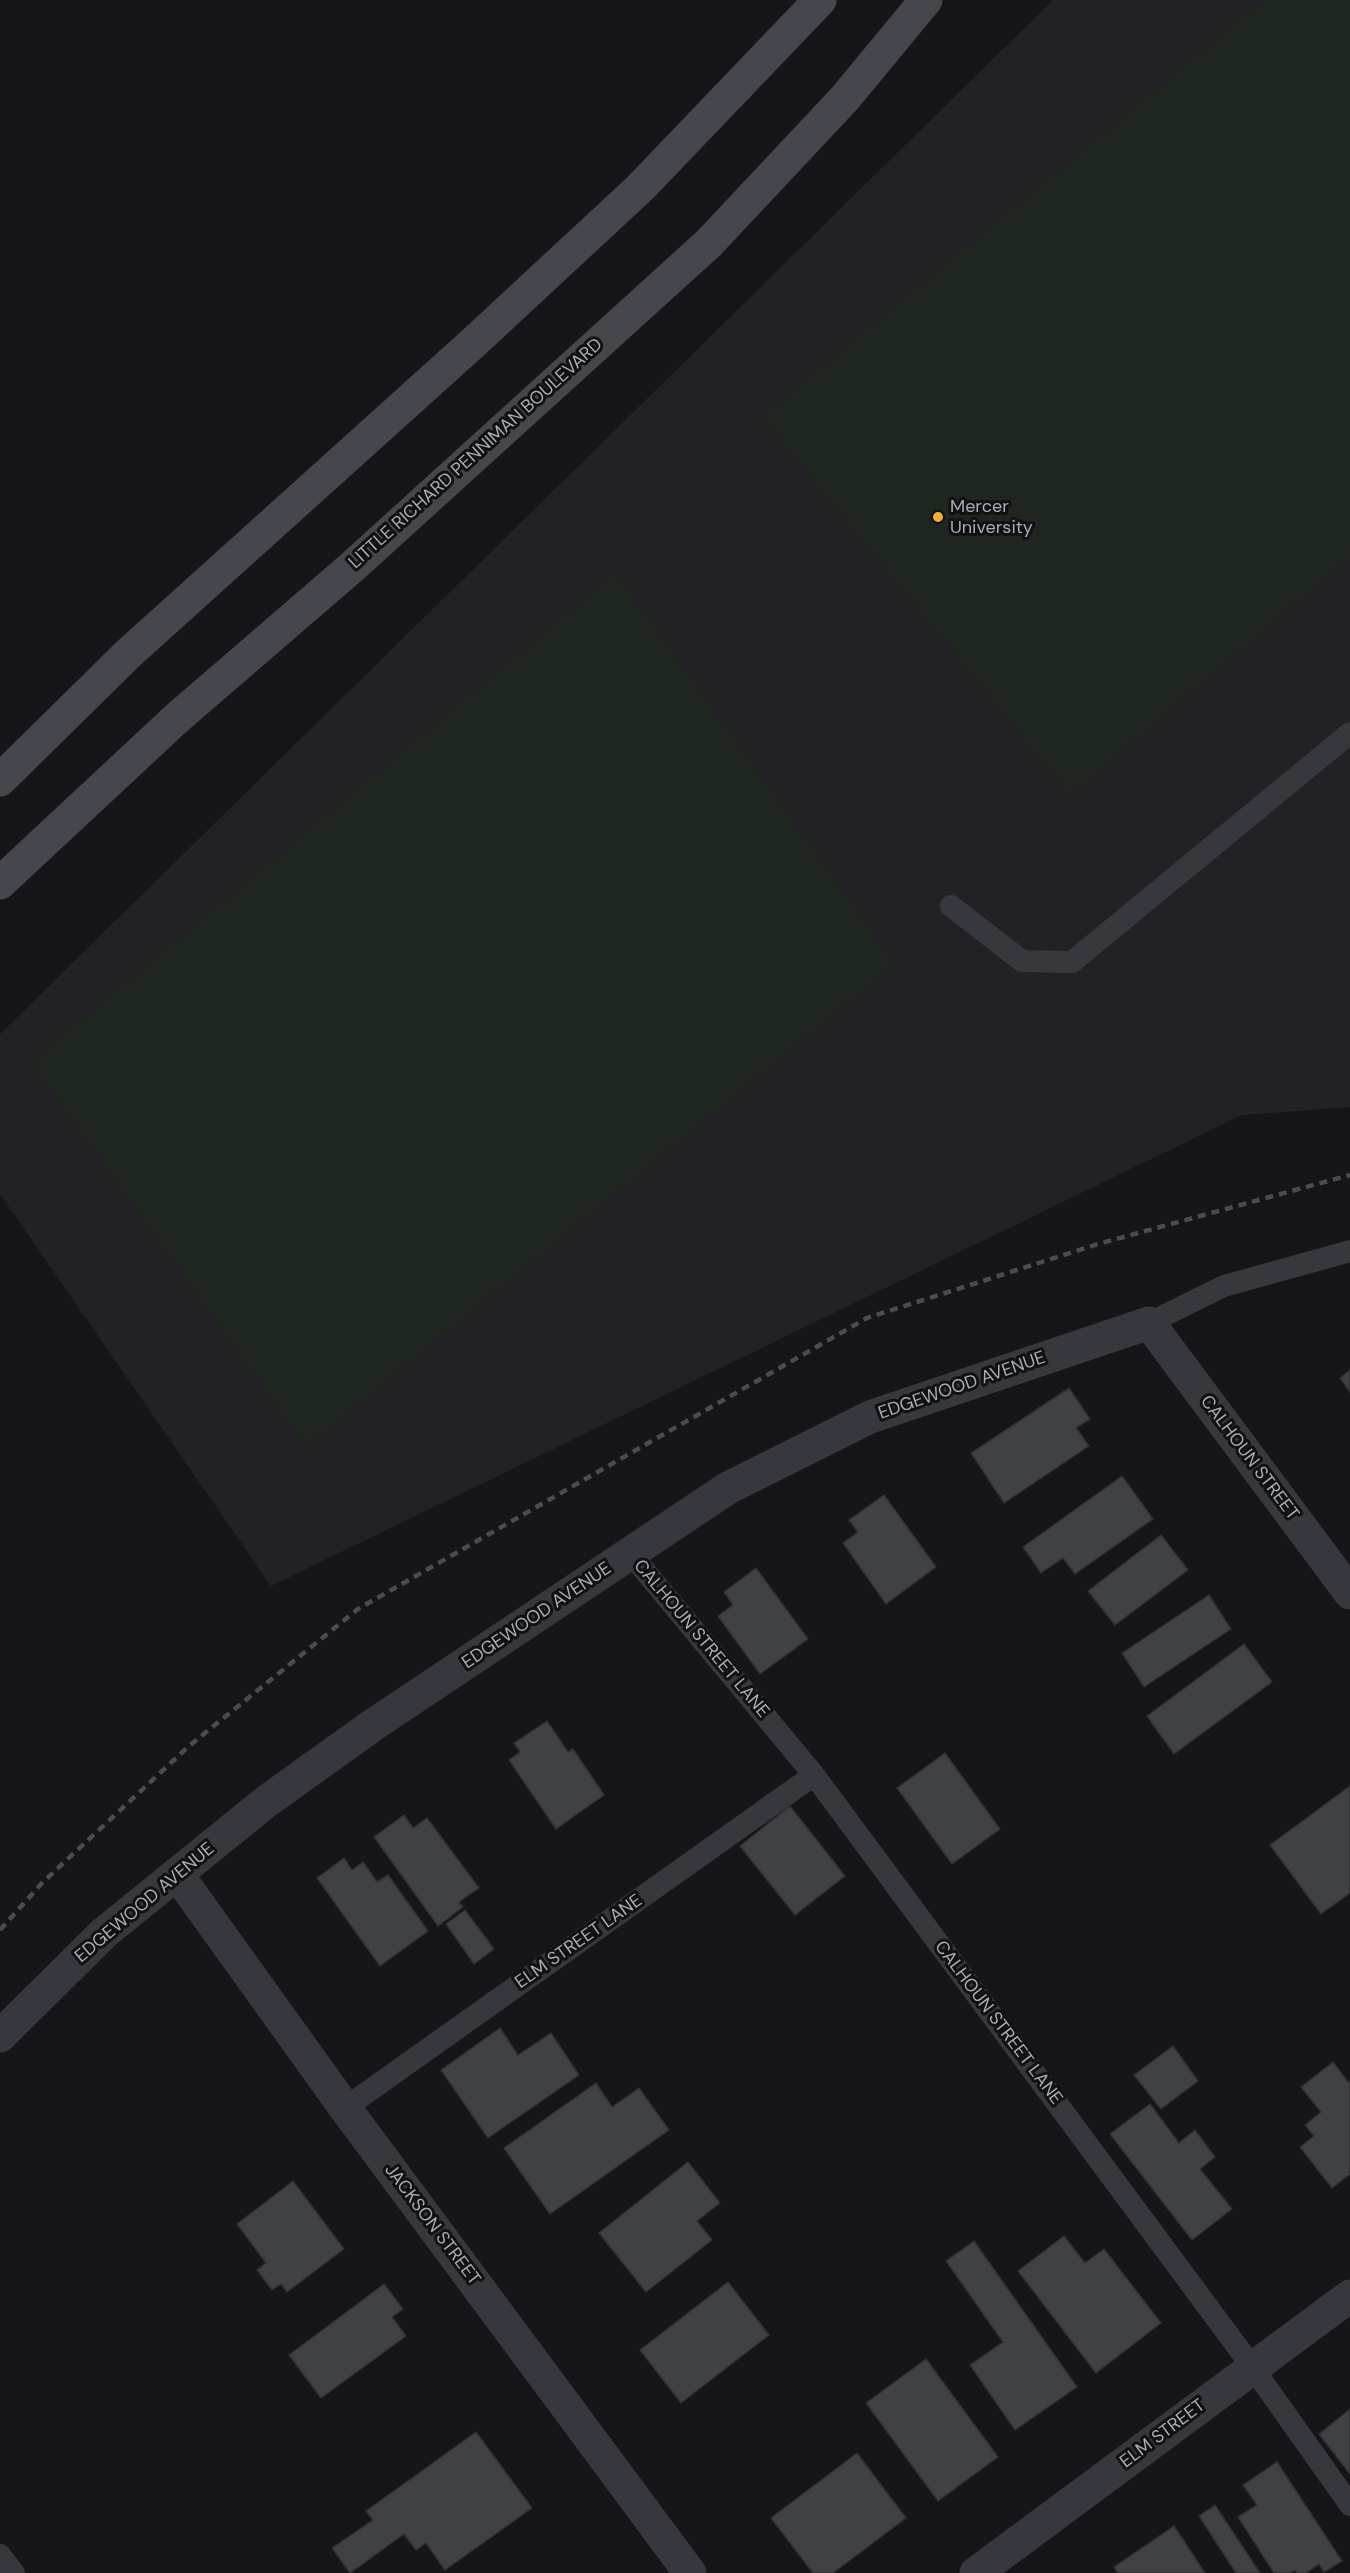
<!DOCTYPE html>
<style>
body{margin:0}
canvas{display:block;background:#161618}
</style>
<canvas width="1350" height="2573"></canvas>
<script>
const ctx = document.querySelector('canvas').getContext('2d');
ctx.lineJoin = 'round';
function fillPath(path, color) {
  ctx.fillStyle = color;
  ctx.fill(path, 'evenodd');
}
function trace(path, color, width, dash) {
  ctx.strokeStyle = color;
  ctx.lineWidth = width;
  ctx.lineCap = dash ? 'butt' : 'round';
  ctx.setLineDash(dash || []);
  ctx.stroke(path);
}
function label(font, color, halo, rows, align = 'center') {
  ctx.font = font + ' "DM Sans",sans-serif';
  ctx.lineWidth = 6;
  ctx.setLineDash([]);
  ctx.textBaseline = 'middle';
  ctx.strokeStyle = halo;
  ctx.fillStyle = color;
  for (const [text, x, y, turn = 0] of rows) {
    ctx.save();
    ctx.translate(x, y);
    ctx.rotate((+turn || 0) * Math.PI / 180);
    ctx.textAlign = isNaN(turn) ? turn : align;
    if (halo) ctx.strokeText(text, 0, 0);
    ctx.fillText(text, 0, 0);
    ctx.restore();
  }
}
const built = new Path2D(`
 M1053,0h297v1107l-108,8 -971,471 -271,-392v-160z`);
const green = new Path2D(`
 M1266,0h84v555l-280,238 -306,-376z
 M616,575l277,389 -587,481 -273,-383z`);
const building = new Path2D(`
 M1350,1370v22l-10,-14z
 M1069,1388l21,31 -14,9 13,18 -85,57 -33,-50z
 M1122,1476l31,43 -78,55 -12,-16 -22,15 -18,-26z
 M884,1495l52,72 -50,37 -43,-61 15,-11 -9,-12z
 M1161,1535l27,35 -73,55 -27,-34z
 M756,1568l52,71 -48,35 -42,-58 15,-11 -9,-13z
 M1209,1595l22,34 -87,58 -22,-34z
 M1244,1644l28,38 -98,72 -27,-38z
 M547,1721l21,31 5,-3 31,46 -48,34 -47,-69 11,-8 -6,-9z
 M945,1753l55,76 -48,35 -55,-76z
 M1350,1786v107l-29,21 -51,-69z
 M790,1806l55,70 -50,39 -55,-69z
 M404,1815l9,13 14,-10 52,70 -20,14 4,5 -25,19 -64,-89z
 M344,1858l8,12 11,-8 14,20 11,-7 40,56 -48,35 -63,-88z
 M465,1910l29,39 -20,15 -28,-40z
 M500,2028l18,27 33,-22 28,42 -91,63 -47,-68z
 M1173,2046l25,35 -37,28 -27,-34z
 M1333,2062l15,20 2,-1v93l-18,14 -32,-41 14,-11 -9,-11 16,-13 -20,-25z
 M596,2083l16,24 27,-19 30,42 -119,84 -46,-66z
 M1150,2104l29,39 16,-13 20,27 -15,12 32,40 -40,31 -82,-106z
 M688,2162l32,41 -23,18 15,19 -66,52 -47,-59z
 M293,2181l51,68 -57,43 -6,-8 -9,6 -15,-20 9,-7 -29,-39z
 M1064,2236l21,27 19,-14 57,74 -65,50 -78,-102z
 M974,2241l103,146 -62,43 -45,-65 33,-23 -57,-81z
 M728,2282l41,53 -88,68 -41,-53z
 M384,2284l19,25 -11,8 14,19 -85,62 -32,-43z
 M926,2359l72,98 -60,44 -72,-98z
 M1350,2409v65l-31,-40z
 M476,2432l56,76 -87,62 -19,-27 -10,7 -12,-16 -54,39 -18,-25 41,-28 -7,-9z
 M857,2453l49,65 -73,55h-20l-42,-55z
 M1277,2462l65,99 -18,11 -5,-8 -13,9h-9l-2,-3 -5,3h-16l-36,-56 19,-12 -14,-20z
 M1215,2505l45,68h-24l-37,-57z
 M1174,2526l31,47h-87l-4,-6z`);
const lane = new Path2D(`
 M951,906l71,55 50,1 278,-229
 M1149,1323l75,-37 126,-35
 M630,1553l184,222 439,593 97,137
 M345,2108l469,-333
 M0,2555l14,18`);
const street = new Path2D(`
 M177,1874l168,234 345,465
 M0,2036l104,-103 163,-132 106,-76 355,-237 142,-71 279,-94 201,270
 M976,2573l374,-277`);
const secondary = new Path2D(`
 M0,780l129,-127 344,-310 167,-155 180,-188
 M0,883l177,-165 175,-151 357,-324 136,-145 81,-98`);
const rail = new Path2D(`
 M0,1930l42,-47 147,-137 169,-137 509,-291 231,-74 252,-69`);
const markers = [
 [938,517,6,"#f2b134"]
];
const streetNames = [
 ["LITTLE RICHARD PENNIMAN BOULEVARD",476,454,-42],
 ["EDGEWOOD AVENUE",962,1386,-19],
 ["CALHOUN STREET",1249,1458,53],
 ["EDGEWOOD AVENUE",537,1616,-34],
 ["CALHOUN STREET LANE",701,1639,50],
 ["EDGEWOOD AVENUE",145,1903,-40],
 ["ELM STREET LANE",579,1942,-35],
 ["CALHOUN STREET LANE",998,2023,53],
 ["JACKSON STREET",432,2225,53],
 ["ELM STREET",1163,2434,-37]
];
const poiNames = [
 ["Mercer",950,507],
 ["University",950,528]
];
fillPath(built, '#222225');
fillPath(green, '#1e261f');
fillPath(building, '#404145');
trace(building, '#303034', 1.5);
trace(lane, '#37383d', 22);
trace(street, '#37383d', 33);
trace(secondary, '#45474d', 33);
trace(rail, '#4a4c52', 4.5, [8, 6]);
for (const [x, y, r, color] of markers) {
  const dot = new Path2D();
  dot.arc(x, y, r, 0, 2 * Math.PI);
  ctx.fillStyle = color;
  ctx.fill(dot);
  trace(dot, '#111113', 2);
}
label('18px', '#a8adb8', '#111113', streetNames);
label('18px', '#a8adb8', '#111113', poiNames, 'left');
</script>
